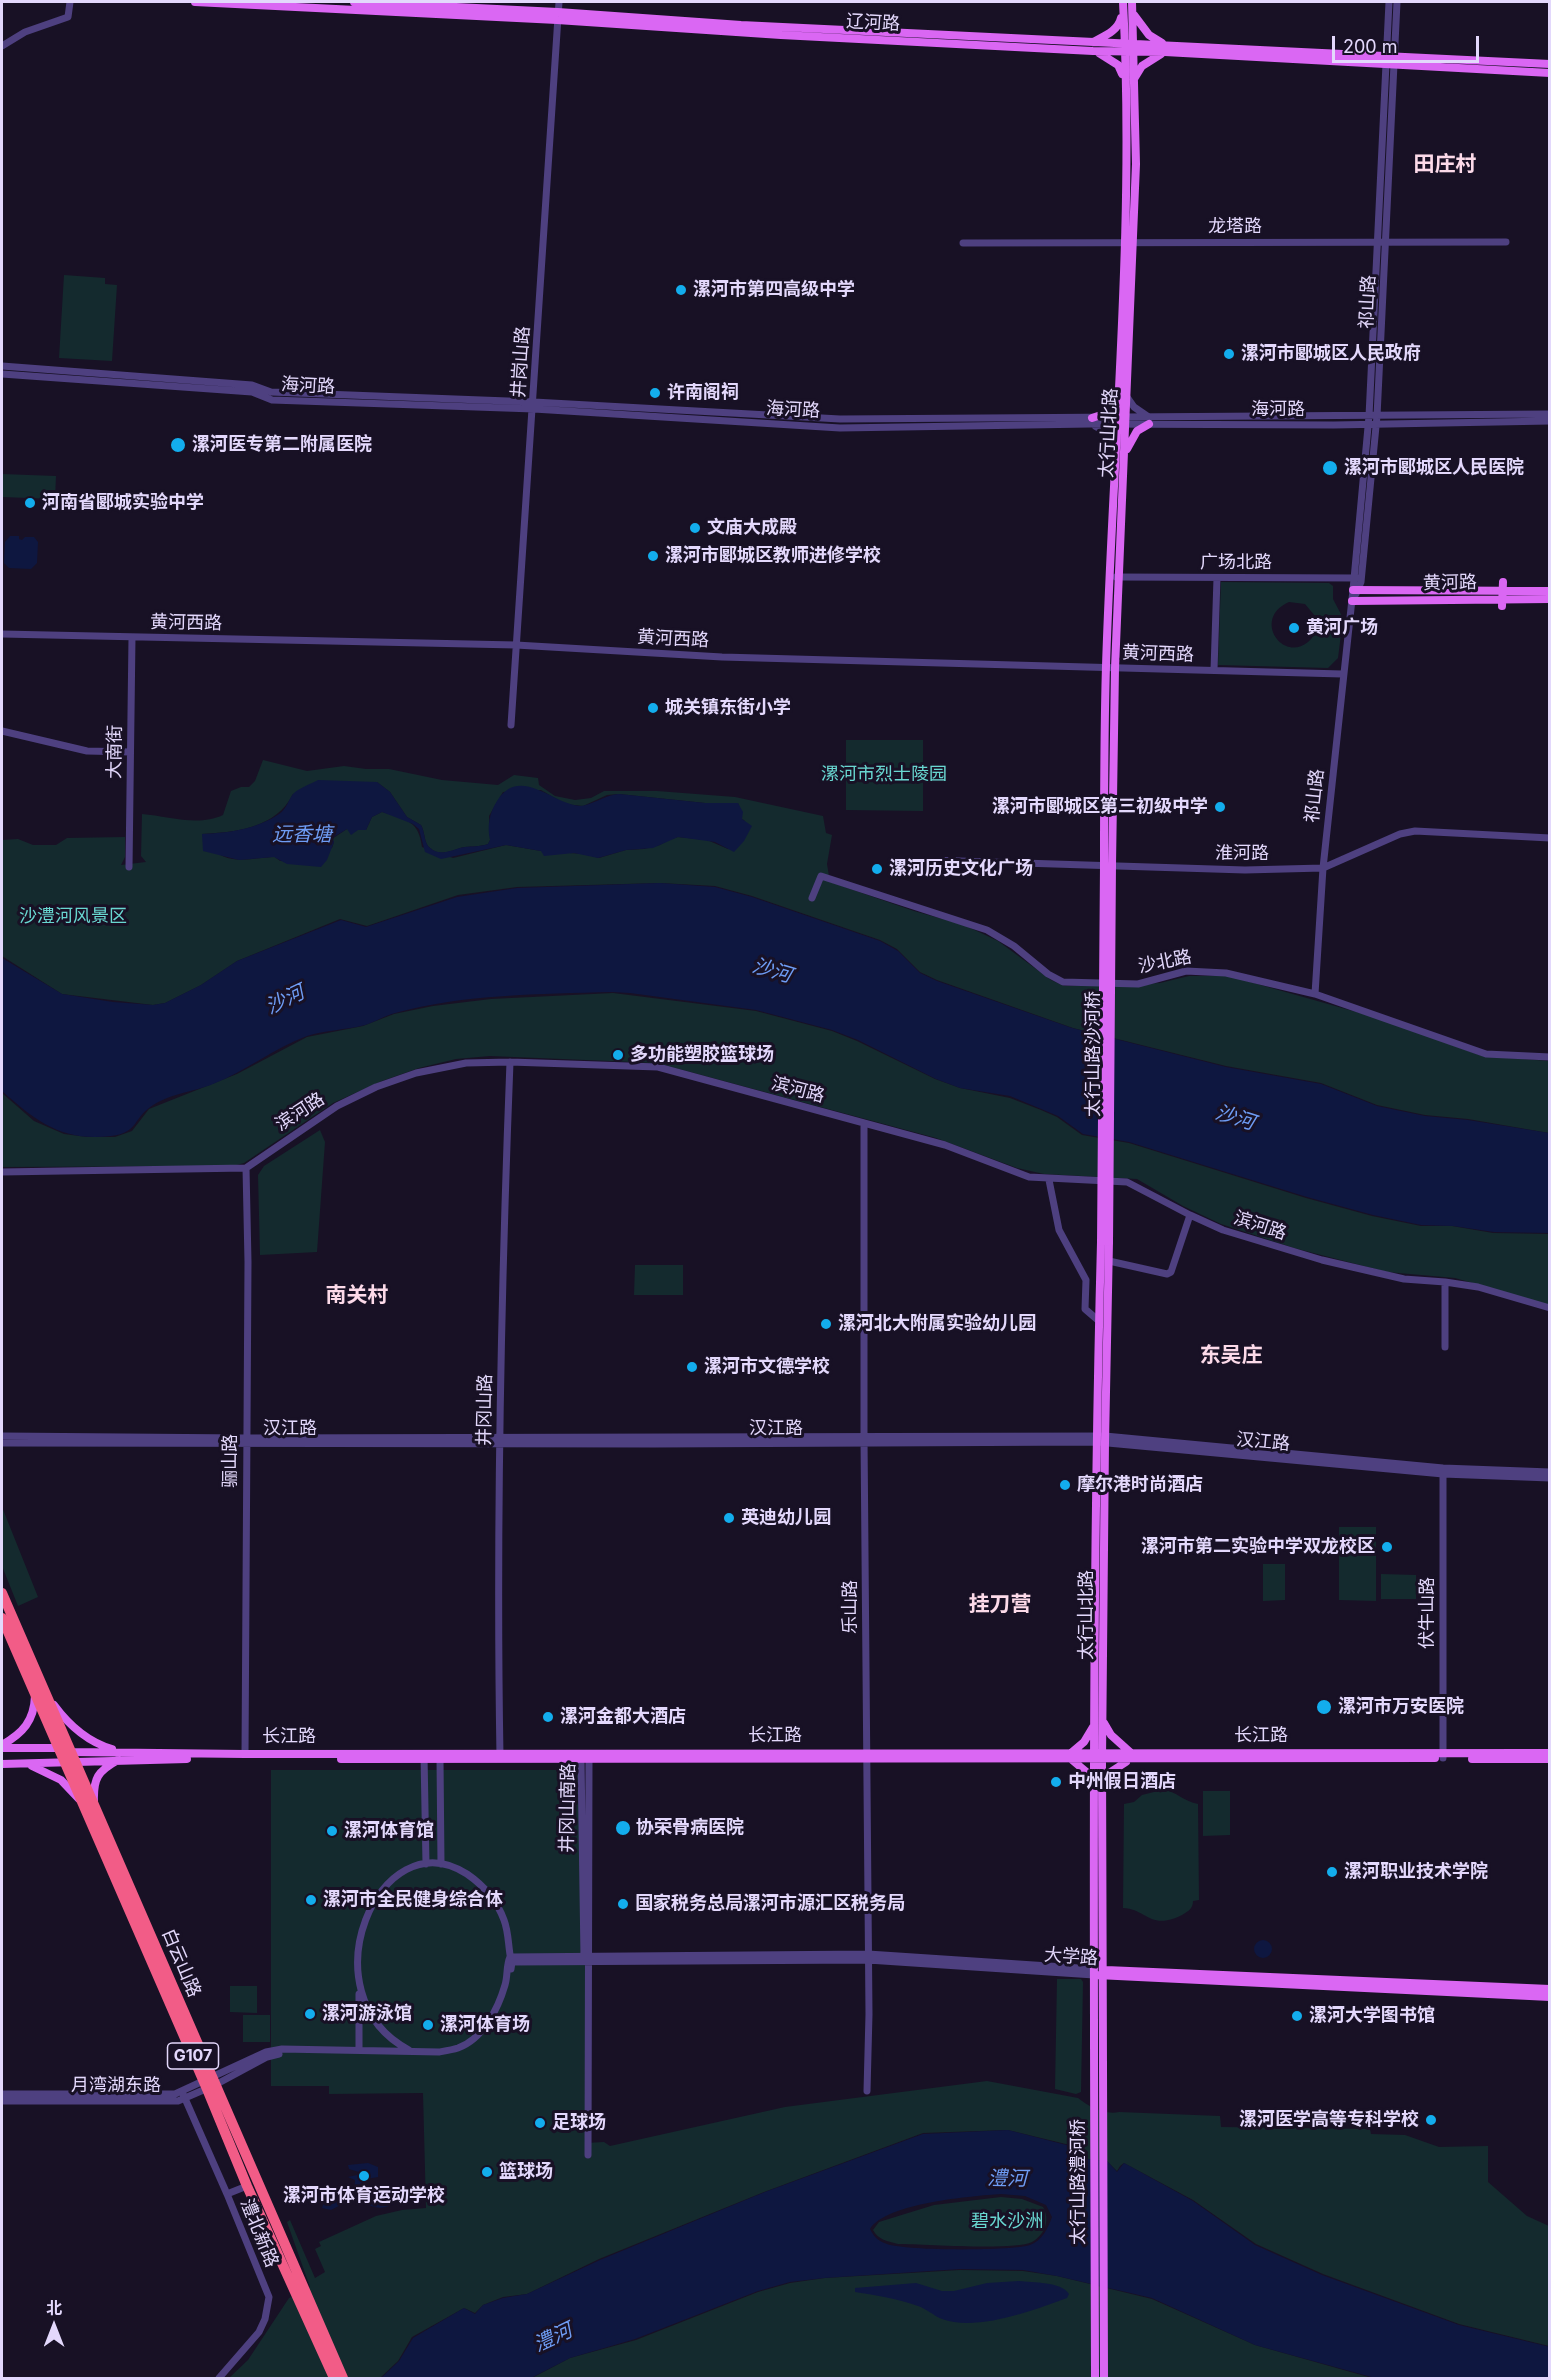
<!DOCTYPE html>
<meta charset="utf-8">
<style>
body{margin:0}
#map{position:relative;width:1551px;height:2380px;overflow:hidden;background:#181125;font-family:Inter,"Noto Sans SC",sans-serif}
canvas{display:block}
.frame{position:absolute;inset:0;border:3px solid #e3d8fc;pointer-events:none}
.north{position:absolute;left:24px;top:2296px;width:60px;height:60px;-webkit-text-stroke:4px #181125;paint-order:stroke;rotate:0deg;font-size:16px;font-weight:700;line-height:24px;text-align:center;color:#e3d8fc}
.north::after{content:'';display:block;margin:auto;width:21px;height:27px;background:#e3d8fc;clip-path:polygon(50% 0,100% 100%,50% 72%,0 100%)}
.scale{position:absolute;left:1332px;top:36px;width:147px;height:27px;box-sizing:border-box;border:3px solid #e3d8fc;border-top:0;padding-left:8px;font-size:18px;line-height:21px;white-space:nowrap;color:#e3d8fc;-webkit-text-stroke:4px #181125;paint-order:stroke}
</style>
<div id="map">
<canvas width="1551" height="2380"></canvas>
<div class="frame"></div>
<div class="north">北</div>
<div class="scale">200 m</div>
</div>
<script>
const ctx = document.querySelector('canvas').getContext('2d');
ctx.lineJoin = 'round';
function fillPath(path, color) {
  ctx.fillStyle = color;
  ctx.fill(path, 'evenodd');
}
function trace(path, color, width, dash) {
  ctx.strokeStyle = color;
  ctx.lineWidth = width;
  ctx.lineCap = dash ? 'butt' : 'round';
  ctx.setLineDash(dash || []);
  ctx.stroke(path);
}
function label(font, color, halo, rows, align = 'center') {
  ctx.font = font + ' Inter,"Noto Sans SC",sans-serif';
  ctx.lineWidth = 6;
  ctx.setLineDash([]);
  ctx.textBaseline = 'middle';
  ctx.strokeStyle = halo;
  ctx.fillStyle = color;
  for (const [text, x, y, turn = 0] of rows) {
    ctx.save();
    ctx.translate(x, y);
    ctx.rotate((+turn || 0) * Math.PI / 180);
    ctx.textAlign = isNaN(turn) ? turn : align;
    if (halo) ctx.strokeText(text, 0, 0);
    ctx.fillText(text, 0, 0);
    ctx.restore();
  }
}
const green = new Path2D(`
 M64,275l41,3v6l12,1 -5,76 -53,-3z
 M2,474l54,2 -1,23 -53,-2z
 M1221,582l108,1 4,3v13l10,19 -5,40 -10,10 -110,-3zM1289,602l16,2 10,12c2,9 2,19 -7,26 -26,21 -56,-24 -19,-40z
 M846,740h77v71l-77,-1z
 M263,760l44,11 37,-5 22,3h23l53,11 56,5 16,-10 24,3 1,7 16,11 20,4 16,-2 13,-7h53l78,6 88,19 3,17 6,2 -5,29 3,18 84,29 50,14 34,16 53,39 13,6h43l53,-3 29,-7h40l152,43 101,37 67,5v72l-81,-14 -43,-4 -48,-10 -56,-22 -95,-17 -153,-38 -136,-48 -17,-8 -23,-23 -17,-9 -128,-44 -37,-10 -55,-3 -143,4 -59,8 -91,31 -27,-7 -103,42 -36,24 -36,18 -12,2 -91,-11 -60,-38v-116l16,-1 15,6h23l11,-7 58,-1v20l-4,8 25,-3 -5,-6 1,-42c26,2 56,13 81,1l8,-24 10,-4h8l6,-6zM377,782l13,10 17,25 14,8c4,7 3,17 8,22 12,12 23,2 36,0 8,-1 14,0 23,-3l2,-4 -1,-24 14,-24 38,-2 24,14 18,2 24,-11 12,-1 86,9h33l4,16 3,2 -17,28 -21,-9 -29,-3 -10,3 -8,5 -16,4 -18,1 -27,8 -15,-4 -43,-3 -35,-6 -53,13 -31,-11c-3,-26 -16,-28 -40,-35l-10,5 -6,13 -19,-1 -15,10 2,3 -2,6 -52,13 -5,-4c-17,0 -43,8 -57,-4 -6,-4 -11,-13 -16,-19 35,-2 74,-6 91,-40z
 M613,993l143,18 76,20 25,10 78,38 25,9 50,10 31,12 16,7 25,18 47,8 177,55 66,18 49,10h31l41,7 56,1v71l-94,-27 -68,-6 -93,-24 -73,-24 -38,-18 -46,-27 -93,-5 -27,-6 -81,-30 -279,-75 -167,-7 -34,3 -37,9 -37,13 -49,22 -89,60 -11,3 -231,1v-74l32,28 30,13 23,3h28l17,-6 17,-22 88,-35 70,-37 56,-11 31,-12 39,-8 58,-7z
 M320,1130l5,12 -8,110 -57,3 -2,-80 6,-9z
 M635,1265h48v30h-49z
 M2,1507l36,90 -20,9 -16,-40z
 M1339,1527h37v74l-37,-1z
 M1263,1564h22v36l-22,1z
 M1381,1574l35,1v24h-35z
 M271,1770h302l6,7 6,188v178l19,-1 6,4 175,-39 202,-26 91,17c11,9 27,17 41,14l101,4 1,11 149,2 1,5 34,1 34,12 49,-1v36l39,34 22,10v120l-90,-22 -136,-50 -67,-30 -63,-44 -69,-37 -4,3 -3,5 -10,-10 -28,-3 -5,-12 -66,-16 -85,3 -159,59 -165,67 -72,35 -24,3 -20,8 -8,8 -11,-5 -52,29 -14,24 -18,17h-151l19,-18 41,-62 21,-11 -23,-65 3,-2 25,58 10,-6 -10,-23 6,-3 -2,-4 57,-26 26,-6 24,-2 -3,-115 -94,1v-8h-58z
 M1162,1790c15,1 22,12 36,14l1,96 -6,1c0,7 -4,10 -11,14 -32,16 -35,-6 -59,-7l1,-104 10,-2 8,-7z
 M1203,1791h27v44l-27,1z
 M1057,1979h24l2,3 -2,110 -5,2 -21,-5z
 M230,1986h27v27l-27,-1z
 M243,2015h27v27h-27z
 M1001,2197l21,2 21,8c7,12 3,27 -11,35 -18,9 -109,2 -134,2 -10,-3 -20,-4 -25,-14l6,-8 55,-17z
 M960,2270l63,1 34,5 95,23 103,46 117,33h-840l38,-20 66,-18 122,-48 32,-9 35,-5z`);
const water = new Path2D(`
 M10,536h9v3l3,1 3,-3h9l4,5 -1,21 -6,6 -22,-1 -5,-5 1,-21z
 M318,780l59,2 13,10 17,25 14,8c4,7 3,17 8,22 11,11 23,2 36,0 8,-1 14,0 23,-3l2,-4c-3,-14 -1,-26 7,-39 23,-36 55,3 83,5 10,0 25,-11 39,-12l86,9h33l5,9 -1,7 10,7 -8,15 -10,11 -19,-10 -37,-5 -25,11 -27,2 -28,8 -24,-5 -30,3 -3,-5 -35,-6 -65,14 -16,-7 -6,-23 -6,-5 -31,-12 -10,5 -6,13h-8l-7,5 -4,-6 -15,9 2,4 -7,18 -6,7 -34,-3 -13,-7 -35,3 -36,-9 -1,-17c27,-1 55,-5 77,-20 8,-5 9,-14 14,-20 6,-6 18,-10 25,-14z
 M660,883l55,4 37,10 128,44 18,10 22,22 17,8 135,47 154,39 95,17 56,22 48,10 43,4 81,13v100l-55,-1 -41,-6 -32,-1 -48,-10 -66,-18 -178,-55 -46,-8 -25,-18 -48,-20 -50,-8 -24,-9 -78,-39 -26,-10 -76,-20 -126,-17 -18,-1c-72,2 -148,2 -217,21 -11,3 -20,9 -30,12 -19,5 -40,5 -58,11 -33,12 -61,35 -94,48 -20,8 -46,10 -64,24 -16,12 -12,25 -38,28 -49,6 -75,-15 -109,-45v-133l60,36 51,8 40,3 12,-2 36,-18 36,-24 104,-41 25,7 91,-30 60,-9z
 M1254 1949a9 9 0 1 1 18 0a9 9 0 1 1-18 0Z
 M1008,2130l66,17 5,11 28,3 10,11 7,-9 69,38 62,44 67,30 137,50 91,22 -1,31h-174l-120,-33 -103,-47 -95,-22 -34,-6 -63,-1 -136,9 -34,4 -32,9 -123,48 -65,19 -39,20h-150l18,-17 14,-23 51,-30 11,6 8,-9 20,-7 24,-4 73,-34 165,-68 158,-58zM1001,2194l24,2 21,9 6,12c-4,11 -10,24 -22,28 -18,6 -125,6 -143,-1 -9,-3 -13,-7 -17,-15 16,-26 102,-33 131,-35z
 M368,2163l10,4v10l-11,2 -8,11 -2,8 16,-1 2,6 17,-1 2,-5v7c-19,9 -24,-1 -42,-5l-21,11 -9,-2 1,-3 5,-4v-9l4,-5 9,-1 6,9 7,-2 1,-13 -7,-3 9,-2 2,-3 -10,-3 -1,-4z
 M1019,2281c14,2 42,0 50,13l-2,4c-32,12 -91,34 -125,21 -8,-3 -15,-10 -24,-13 -20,-7 -42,-11 -63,-14v-4l61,-5 26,8h12l33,-8z`);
const minor = new Path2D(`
 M2,46l23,-14 43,-15 2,-15
 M963,243l543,-1
 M2,366l250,19 19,7 263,10 306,17 710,-5
 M2,374l250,18 20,8 262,9 306,19 250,-4 244,1 216,-4
 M1127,397l7,10 16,11
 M1095,426c12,6 16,13 21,25
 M1116,577l241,1
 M1356,594l5,-12 16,-166 20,-414
 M2,634l514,11 206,12 620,17
 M1214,670l3,-92
 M511,725l48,-723
 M2,731l85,20 43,1
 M927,860l318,10 78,-2 77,-34 15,-3 135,7
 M129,867l3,-230
 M812,898l9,-22 166,54 27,16 34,28 15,8 75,2 48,-13 40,2 89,21 171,60 64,3
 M1315,994l8,-126 30,-278 16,-174 20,-414
 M864,1124v314l5,576 -2,77
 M2,1172l244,-4 91,-62 39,-19 40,-14 50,-10 44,-1 148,5 287,78 84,32 98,5 63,33 33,15 99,30 82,19 41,3 33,5 72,21
 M1049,1180l10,50 27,50 -1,29 14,12
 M1109,1261l58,13 4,-2 19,-57
 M1445,1282v65
 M2,1436l244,2 859,-2 338,32 107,4
 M2,1443l652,1 443,-2 346,32 107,4
 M245,1754l3,-492 -2,-94
 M424,1755l2,109
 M587,1755l2,5 -1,395
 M500,1756c-4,-231 1,-463 10,-694
 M584,1756l-3,3 3,198 2,2
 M1443,1758v-288
 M440,1759l1,105
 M511,1969l1,-7 356,-2 226,15
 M359,2050v-56
 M409,2050c-105,-55 -30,-233 58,-176 16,11 30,27 37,46 5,13 4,27 7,40
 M2,2094h173l91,-42 16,-3 157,3c6,-1 13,-2 19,-4 25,-9 40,-39 47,-63 3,-10 1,-19 5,-28l358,-3 226,15
 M183,2094l44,100 42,103 -4,22 -6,13 -40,46
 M2,2101h176l37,-16 52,-28 12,-3
 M227,2194l20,-8`);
const major = new Path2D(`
 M195,2l362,18 224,15 312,16 72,1 385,21
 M354,2l204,10 183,13 809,39
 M1134,15l15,20 13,8
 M1093,42c11,-6 25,-11 28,-24
 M1099,53l19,12 4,9
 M1134,79l8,-13 19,-12
 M1092,418l15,-5 10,-14
 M1127,449l10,-18 12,-7
 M1353,590l197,1
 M1352,601l198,-2
 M1502,606l1,-24
 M1104,865c0,-66 0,-133 2,-199 7,-221 29,-443 17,-664
 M1112,865l3,-197 21,-504 -4,-162
 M54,1705c14,19 34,37 58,44
 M1104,1723l7,12 20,18
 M2,1745c21,-12 32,-24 33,-49
 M2,1748h57l13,4 173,2 1305,-1
 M1071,1753l13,-11 9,-15
 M341,1759l1094,-1
 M1071,1759l19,16 4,9
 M1472,1759h78
 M2,1764l185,-5
 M32,1766l29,14 18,19
 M1104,1783l5,-10 17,-11
 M94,1802c-1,-24 4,-31 24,-42
 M1106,1970l444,19
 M1097,1975l453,22
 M1095,2378c-1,-378 -4,-757 6,-1136
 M1104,2378l-2,-618 3,-318 4,-200`);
const highway = new Path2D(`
 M2,1593l341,785
 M2,1618l205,471 40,97 87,192`);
const majorBridge = new Path2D(`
 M1101,1242l3,-377
 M1109,1242l3,-377`);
const markers = [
 [681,290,6,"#13aded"],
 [1229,354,6,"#13aded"],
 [655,393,6,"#13aded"],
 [178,445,8,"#13aded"],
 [1330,468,8,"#13aded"],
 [30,503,6,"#13aded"],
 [695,528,6,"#13aded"],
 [653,556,6,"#13aded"],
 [1294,628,6,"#13aded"],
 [653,708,6,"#13aded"],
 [1220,807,6,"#13aded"],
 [877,869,6,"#13aded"],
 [618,1055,6,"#13aded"],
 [826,1324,6,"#13aded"],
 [692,1367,6,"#13aded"],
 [1065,1485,6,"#13aded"],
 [729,1518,6,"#13aded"],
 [1387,1547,6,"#13aded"],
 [1324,1707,8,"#13aded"],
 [548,1717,6,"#13aded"],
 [1056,1782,6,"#13aded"],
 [623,1828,8,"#13aded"],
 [332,1831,6,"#13aded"],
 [1332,1872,6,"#13aded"],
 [311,1900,6,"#13aded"],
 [623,1904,6,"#13aded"],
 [310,2014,6,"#13aded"],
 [1297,2016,6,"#13aded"],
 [428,2025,6,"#13aded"],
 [1431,2120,6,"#13aded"],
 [540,2123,6,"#13aded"],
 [487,2172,6,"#13aded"],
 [364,2176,6,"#13aded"]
];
const shields = [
 [193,2056,51]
];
const shieldNames = [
 ["G107",193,2056]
];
const streetNames = [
 ["辽河路",873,23,3],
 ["龙塔路",1235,227],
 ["祁山路",1368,302,-87],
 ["井岗山路",521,362,-86],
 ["海河路",308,386,3],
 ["海河路",793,410,3],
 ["海河路",1278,410],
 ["太行山北路",1109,433,-87],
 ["广场北路",1236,563],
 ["黄河路",1450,583,-1],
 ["黄河西路",186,623,1],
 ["黄河西路",673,639,3],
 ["黄河西路",1158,654,2],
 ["大南街",115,752,-89],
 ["祁山路",1315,796,-84],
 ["淮河路",1242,854],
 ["沙北路",1165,962,-11],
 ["太行山路沙河桥",1094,1054,-90],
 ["滨河路",798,1090,15],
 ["滨河路",300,1112,-33],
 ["滨河路",1260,1226,18],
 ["井冈山路",485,1410,-89],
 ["汉江路",290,1429],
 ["汉江路",776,1429],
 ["汉江路",1263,1442,5],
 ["骊山路",231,1461,-90],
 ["乐山路",851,1607,-90],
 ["伏牛山路",1428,1613,-90],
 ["太行山北路",1087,1615,-90],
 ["长江路",775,1736],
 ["长江路",1261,1736],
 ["长江路",289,1737],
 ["井冈山南路",568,1808,-89],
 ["大学路",1071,1957,4],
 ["白云山路",181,1963,67],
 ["月湾湖东路",116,2086],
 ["太行山路澧河桥",1079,2182,-90],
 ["澧北新路",259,2233,68]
];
const poiNames = [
 ["漯河市第四高级中学",693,290],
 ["漯河市郾城区人民政府",1241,354],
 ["许南阁祠",667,393],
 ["漯河医专第二附属医院",192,445],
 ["漯河市郾城区人民医院",1344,468],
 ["河南省郾城实验中学",42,503],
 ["文庙大成殿",707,528],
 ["漯河市郾城区教师进修学校",665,556],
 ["黄河广场",1306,628],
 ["城关镇东街小学",665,708],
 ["漯河市郾城区第三初级中学",1208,807,"right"],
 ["漯河历史文化广场",889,869],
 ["多功能塑胶篮球场",630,1055],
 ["漯河北大附属实验幼儿园",838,1324],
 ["漯河市文德学校",704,1367],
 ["摩尔港时尚酒店",1077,1485],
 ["英迪幼儿园",741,1518],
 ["漯河市第二实验中学双龙校区",1375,1547,"right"],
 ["漯河市万安医院",1338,1707],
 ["漯河金都大酒店",560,1717],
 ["中州假日酒店",1068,1782],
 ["协荣骨病医院",636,1828],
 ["漯河体育馆",344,1831],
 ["漯河职业技术学院",1344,1872],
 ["漯河市全民健身综合体",323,1900],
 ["国家税务总局漯河市源汇区税务局",635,1904],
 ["漯河游泳馆",322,2014],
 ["漯河大学图书馆",1309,2016],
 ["漯河体育场",440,2025],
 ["漯河医学高等专科学校",1419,2120,"right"],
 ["足球场",552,2123],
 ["篮球场",499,2172],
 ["漯河市体育运动学校",364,2196,"center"]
];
const parkNames = [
 ["漯河市烈士陵园",884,775],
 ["沙澧河风景区",73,917],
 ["碧水沙洲",1007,2222]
];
const waterNames = [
 ["远香塘",302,835],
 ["沙河",772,971,16],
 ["沙河",285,1000,-26],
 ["沙河",1235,1118,17],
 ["澧河",1007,2179,1],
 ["澧河",553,2338,-25]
];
const quarterNames = [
 ["田庄村",1445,165],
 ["南关村",357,1296],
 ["东吴庄",1231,1356],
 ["挂刀营",1000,1605]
];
fillPath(green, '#142a2e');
fillPath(water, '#0e1740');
trace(minor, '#4e4080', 7);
trace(major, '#da67f3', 8);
trace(highway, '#f25c87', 10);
trace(majorBridge, '#da67f3', 8);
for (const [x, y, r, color] of markers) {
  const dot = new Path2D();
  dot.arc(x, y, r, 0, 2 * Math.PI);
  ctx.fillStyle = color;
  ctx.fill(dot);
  trace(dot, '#181125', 2);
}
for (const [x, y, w] of shields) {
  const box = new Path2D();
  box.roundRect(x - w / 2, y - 13, w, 26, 4.5);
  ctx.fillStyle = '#181125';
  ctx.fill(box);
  trace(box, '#e3d8fc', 1.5);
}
label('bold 16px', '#e3d8fc', null, shieldNames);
label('18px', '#e3d8fc', '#181125', streetNames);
label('bold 18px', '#e3d8fc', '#181125', poiNames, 'left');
label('18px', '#69d7d1', '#181125', parkNames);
label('italic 20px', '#6e9cf4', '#181125', waterNames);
label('bold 21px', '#fcdae9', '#181125', quarterNames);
</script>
